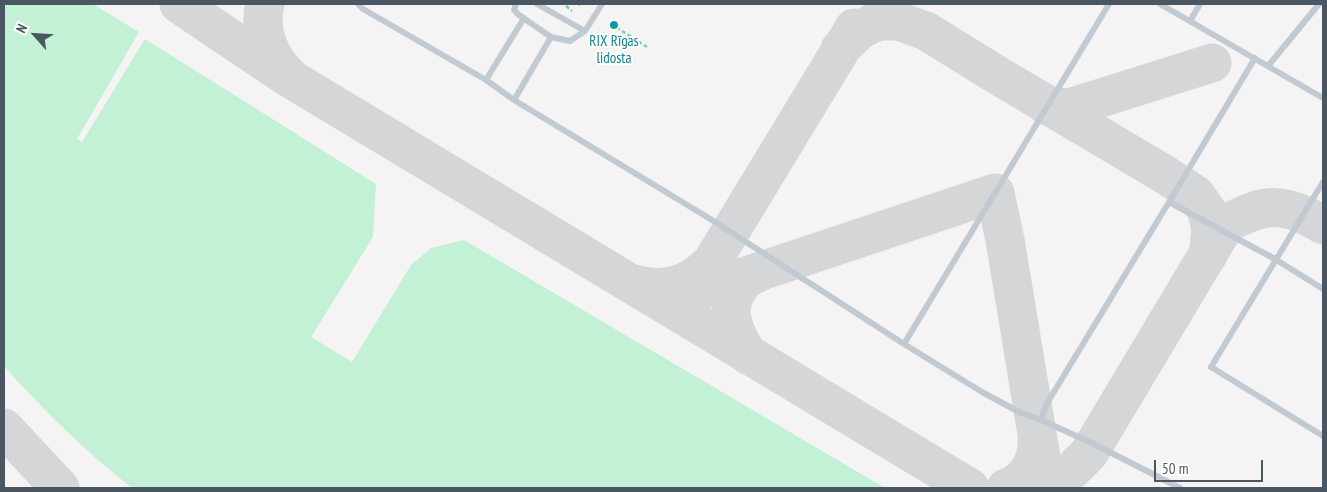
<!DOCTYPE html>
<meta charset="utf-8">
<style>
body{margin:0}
#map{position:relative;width:1327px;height:492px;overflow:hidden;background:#f5f3f3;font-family:"PT Sans Narrow",sans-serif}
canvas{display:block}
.frame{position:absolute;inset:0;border:5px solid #4a5661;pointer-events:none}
.north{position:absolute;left:10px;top:10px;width:50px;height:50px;-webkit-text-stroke:4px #fff;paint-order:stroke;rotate:296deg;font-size:14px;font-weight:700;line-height:20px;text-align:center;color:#4a5661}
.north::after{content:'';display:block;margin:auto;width:18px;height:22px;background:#4a5661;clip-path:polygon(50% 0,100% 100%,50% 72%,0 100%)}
.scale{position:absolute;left:1154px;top:460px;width:109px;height:22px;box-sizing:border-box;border:2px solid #4a5661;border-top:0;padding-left:6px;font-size:15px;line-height:18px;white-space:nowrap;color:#4a5661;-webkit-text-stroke:4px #fff;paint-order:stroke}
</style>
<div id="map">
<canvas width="1327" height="492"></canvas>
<div class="frame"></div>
<div class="north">N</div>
<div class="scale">50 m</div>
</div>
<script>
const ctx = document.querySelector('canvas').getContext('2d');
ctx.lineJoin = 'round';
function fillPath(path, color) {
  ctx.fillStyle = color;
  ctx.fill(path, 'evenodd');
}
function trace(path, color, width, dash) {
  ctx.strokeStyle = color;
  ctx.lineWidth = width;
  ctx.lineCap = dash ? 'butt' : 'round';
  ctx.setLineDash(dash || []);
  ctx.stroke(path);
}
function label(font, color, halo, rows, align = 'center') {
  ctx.font = font + ' "PT Sans Narrow",sans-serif';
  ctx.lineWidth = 4;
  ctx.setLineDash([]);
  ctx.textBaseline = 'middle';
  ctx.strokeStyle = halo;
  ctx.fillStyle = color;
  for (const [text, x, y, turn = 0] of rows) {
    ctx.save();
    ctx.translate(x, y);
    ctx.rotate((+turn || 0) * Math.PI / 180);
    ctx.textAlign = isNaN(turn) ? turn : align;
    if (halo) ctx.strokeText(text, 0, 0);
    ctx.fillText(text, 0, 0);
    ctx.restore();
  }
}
const green = new Path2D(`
 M4,4h89l46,28 -62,107 5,3 63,-103 231,145 -3,53 -62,100 41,25 59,-97 20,-17 33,-8 421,248h-753c-47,-37 -88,-77 -128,-122z`);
const taxiway = new Path2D(`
 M179,4l107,72 684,412
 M265,4c-7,26 5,55 24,72
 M840,49l21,-20 17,-8h20l28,10 71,44 167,99 32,21 11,16 4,19 -3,25
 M1047,106l22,2 143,-45
 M761,271l234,-78 10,47 41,248
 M630,283c33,10 59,3 82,-21l142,-234
 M706,289l55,-18c-5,3 -13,6 -17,10 -23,25 -11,50 4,74
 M4,428l56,60
 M1006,488c21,-7 32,-27 31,-48
 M1042,488c19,-6 33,-20 47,-35l137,-229c40,-22 58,-22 97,1`);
const path = new Path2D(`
 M578,4l2,1
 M566,6l6,5
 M611,24l36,23`);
const lane = new Path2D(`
 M358,4l5,5 123,71 28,20 198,120 192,124 78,48 39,21 20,7
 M516,4l-2,6 5,5 32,22 19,4 15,-10 17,-27
 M537,4l48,27
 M1160,4l163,94
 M1190,21l10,-17
 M1255,58l-86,144 106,57 48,30
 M1268,66l51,-62
 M486,80l38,-62
 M514,100l37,-63
 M1323,182l-112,185 112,69
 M1169,202l-123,203 -5,15 53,24 86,44
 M904,344l205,-340`);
const markers = [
 [614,25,5,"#0f9aa8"]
];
const cultureNames = [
 ["RIX Rīgas",614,42],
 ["lidosta",614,59]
];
fillPath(green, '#c3f1d5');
trace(taxiway, '#d5d6d8', 39);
trace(path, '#7ad0a6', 2.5, [4, 2.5]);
trace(lane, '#c1cad2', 6);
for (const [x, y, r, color] of markers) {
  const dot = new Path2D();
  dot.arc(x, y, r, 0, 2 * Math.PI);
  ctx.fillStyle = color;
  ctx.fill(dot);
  trace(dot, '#fff', 2);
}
label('15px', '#0d838f', '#fff', cultureNames);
</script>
